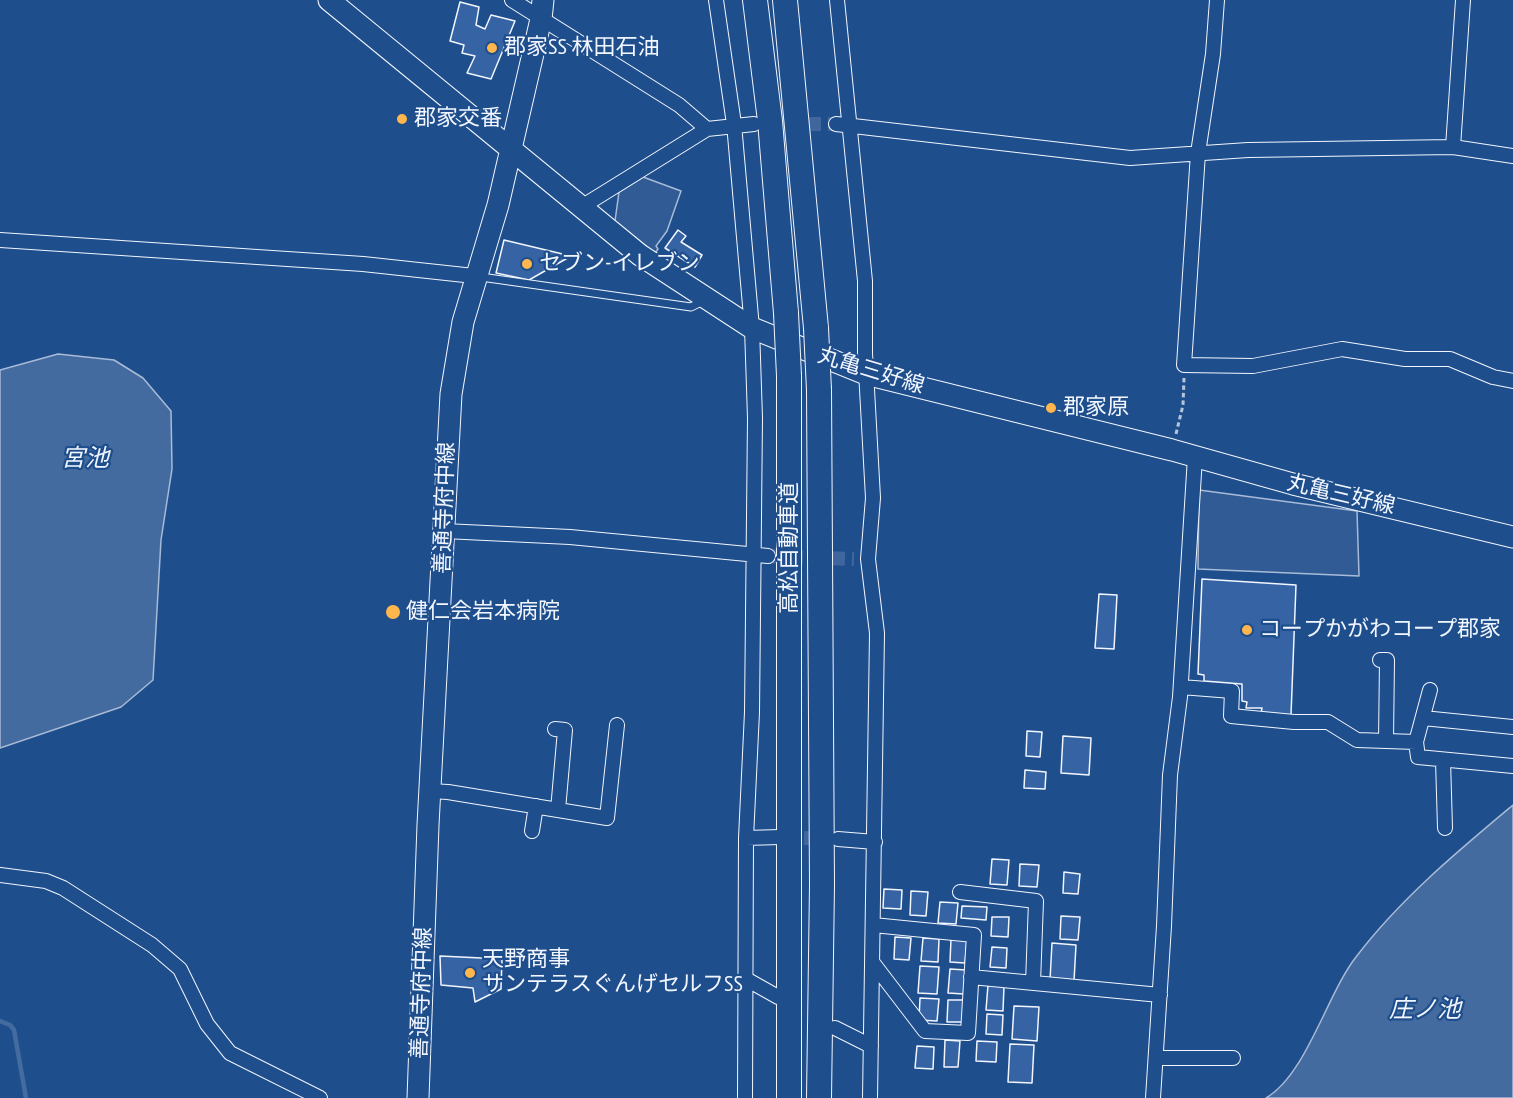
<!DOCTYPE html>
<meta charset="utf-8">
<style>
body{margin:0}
canvas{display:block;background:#1f4e8c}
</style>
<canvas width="1513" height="1098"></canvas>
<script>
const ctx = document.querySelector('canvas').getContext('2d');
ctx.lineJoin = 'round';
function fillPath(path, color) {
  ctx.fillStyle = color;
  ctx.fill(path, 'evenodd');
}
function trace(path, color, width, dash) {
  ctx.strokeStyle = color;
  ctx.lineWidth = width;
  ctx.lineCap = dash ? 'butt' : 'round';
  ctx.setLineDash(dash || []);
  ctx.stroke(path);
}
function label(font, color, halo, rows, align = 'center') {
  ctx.font = font + ' "PT Sans Narrow","Noto Sans JP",sans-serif';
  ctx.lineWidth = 4.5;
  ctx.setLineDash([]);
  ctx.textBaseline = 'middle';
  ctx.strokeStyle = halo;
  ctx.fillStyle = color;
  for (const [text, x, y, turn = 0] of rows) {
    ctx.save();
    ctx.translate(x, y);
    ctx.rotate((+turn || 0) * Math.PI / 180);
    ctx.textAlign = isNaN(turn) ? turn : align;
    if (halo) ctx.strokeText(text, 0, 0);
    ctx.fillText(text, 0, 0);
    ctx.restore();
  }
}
const built = new Path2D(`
 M643,177l38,14 -14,40 -11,15 2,3 -3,4 -40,-32 4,-29z
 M1199,490l158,21 2,65 -161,-7z`);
const water = new Path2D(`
 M58,354l56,6 29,18 28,33 1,58 -11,71 -8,140 -32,27 -121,41v-378z
 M1513,805v293h-247c40,-23 61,-104 90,-141 44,-58 102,-106 157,-152z`);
const stream = new Path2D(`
 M0,1021l10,4 4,5 12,68`);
const building = new Path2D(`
 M460,2l19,5 -3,18 9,4 6,-14 24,6 -24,58 -24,-6 8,-17 -13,-3 2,-8 -14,-4z
 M678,230l8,6 -5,6 21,13 -7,12 -30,-19z
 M504,240l67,16 -42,24 -33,-7z
 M1202,579l94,6 -5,130 -30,-2 1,-5h-16l1,-6 -5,-1v-17l-38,-3v-6l-6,-1z
 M1099,594l18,1 -3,54 -19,-1z
 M1027,731l15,1 -2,25 -14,-1z
 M1063,736l28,2 -2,37 -28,-2z
 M1025,770l21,2 -1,17 -21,-1z
 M992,859l17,1 -2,25 -17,-1z
 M1020,864l19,1 -2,22 -18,-1z
 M1064,872l16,2 -2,20 -15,-1z
 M884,889l18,1 -1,19 -18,-1z
 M911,891l17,1 -2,24 -16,-1z
 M940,902l18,1 -2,21 -18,-1z
 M962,906l25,1 -1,13 -25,-2z
 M1061,916l19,1 -2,23 -18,-1z
 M992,917h17l-1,20 -17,-1z
 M895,937l16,1 -2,22 -15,-1z
 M923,938l16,1 -1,23 -17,-1z
 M951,939l16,1 -2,23 -15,-1z
 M1052,943l24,2 -2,36 -24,-1z
 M992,947l15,1 -1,20 -16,-1z
 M440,956l62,3 -1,30 -26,13 -2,-14 -32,-3z
 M920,966l19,1 -2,27 -19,-1z
 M950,969l16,1 -2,24 -16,-1z
 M988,985l16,1 -1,25 -17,-1z
 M920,998l19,1 -2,22 -18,-1z
 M948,1000h17l-2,22h-16z
 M1014,1006l25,1 -2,34 -25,-2z
 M987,1014l16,1 -1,20 -16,-1z
 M945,1040l15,1 -2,26h-14z
 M977,1041l20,1 -1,20 -20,-1z
 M1010,1044l24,1 -2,38 -24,-1z
 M917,1046l17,1 -1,22 -18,-1z`);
const streetTunnel = new Path2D(`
 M765,124h71
 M768,556l86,3
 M783,837l44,2`);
const path = new Path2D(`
 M1176,434l7,-29 1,-27`);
const lane = new Path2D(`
 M481,277l210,30 12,-6`);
const street = new Path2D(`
 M512,0l167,105 28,24
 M716,0l18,124 18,204 3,90 -3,294 -6,126 -1,260
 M837,0l28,281v72l8,145 -5,61 9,74 -7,465
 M1217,0l-4,54 -15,99 -14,212 69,1 89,-17 63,10h45l43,18 20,4
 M836,124l294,34 118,-8 205,-3 60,9
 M1453,147l10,-147
 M583,206l124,-77 47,-5
 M0,240l363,24 111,12
 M444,531l126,6 198,19
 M1380,660h7l-1,81
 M1181,687l51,4 -1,25 63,6h34l29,18 59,2 14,-52
 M1423,718l90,9
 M555,729l10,1 -7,80
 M1416,742l2,15 95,9
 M1443,760l2,68
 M430,791l18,1 159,26 10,-93
 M532,831l4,-25
 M746,838l34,-1
 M838,839l37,3
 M0,875l46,6 17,7 89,57 28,24 27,55 23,29 90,45
 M960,892l76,9 -3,82
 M873,963l52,68 43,2 6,-98 -101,-10
 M971,977l189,18
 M746,979l32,18
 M835,1028l36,18
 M1156,1058h77
 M1153,1098l11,-172 6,-151 10,-78 15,-240`);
const primary = new Path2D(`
 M329,0l311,255 112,73 114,46 306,76 121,34 220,53
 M418,1098l10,-273 23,-431 12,-72 35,-117 43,-186 2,-19`);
const highway = new Path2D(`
 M755,0l15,121 16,192
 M785,0l31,328
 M819,390l3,495 -3,213
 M789,1098v-722`);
const highwayBridge = new Path2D(`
 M786,313l3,63
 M816,328l3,62`);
const markers = [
 [492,48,6,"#ffb74d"],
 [402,119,6,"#ffb74d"],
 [527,264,6,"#ffb74d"],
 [1051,408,6,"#ffb74d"],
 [393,612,8,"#ffb74d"],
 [1247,630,6,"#ffb74d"],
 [470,973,6,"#ffb74d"]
];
const poiNames = [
 ["郡家SS 林田石油",504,48],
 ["郡家交番",414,119],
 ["セブン-イレブン",539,264],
 ["郡家原",1063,408],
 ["健仁会岩本病院",406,612],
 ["コープかがわコープ郡家",1259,630],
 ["天野商事",482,960],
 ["サンテラスぐんげセルフSS",482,985]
];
const streetNames = [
 ["丸亀三好線",871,371,17],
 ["丸亀三好線",1341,495,13],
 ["善通寺府中線",445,508,-88],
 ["高松自動車道",790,548,-90],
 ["善通寺府中線",422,993,-88]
];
const waterNames = [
 ["宮池",85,459],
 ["庄ノ池",1425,1010]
];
fillPath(built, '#305b95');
trace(built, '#a8bbd7', 1.5);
fillPath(water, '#446ba0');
trace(water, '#a8bbd7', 1.5);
trace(stream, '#446ba0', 4.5);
fillPath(building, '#3563a3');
trace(building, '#f2f6ff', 1.5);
trace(streetTunnel, '#3f679d', 14, [14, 7]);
trace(lane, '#f2f6ff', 9);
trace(street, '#f2f6ff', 16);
trace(primary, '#f2f6ff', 23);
trace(highway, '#f2f6ff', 26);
trace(path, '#b3c4dc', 3, [4.5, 3]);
trace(lane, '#1f4e8c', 7);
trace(street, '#1f4e8c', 14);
trace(primary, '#1f4e8c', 21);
trace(highway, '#1f4e8c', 24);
trace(highwayBridge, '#f2f6ff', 26, []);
trace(highwayBridge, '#1f4e8c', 24);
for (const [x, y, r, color] of markers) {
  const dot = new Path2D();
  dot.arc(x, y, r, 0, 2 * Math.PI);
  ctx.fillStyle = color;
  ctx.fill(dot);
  trace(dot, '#1f4e8c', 2);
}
label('22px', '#f2f6ff', '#1f4e8c', poiNames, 'left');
label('22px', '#f2f6ff', '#1f4e8c', streetNames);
label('italic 24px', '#f2f6ff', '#1f4e8c', waterNames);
</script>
